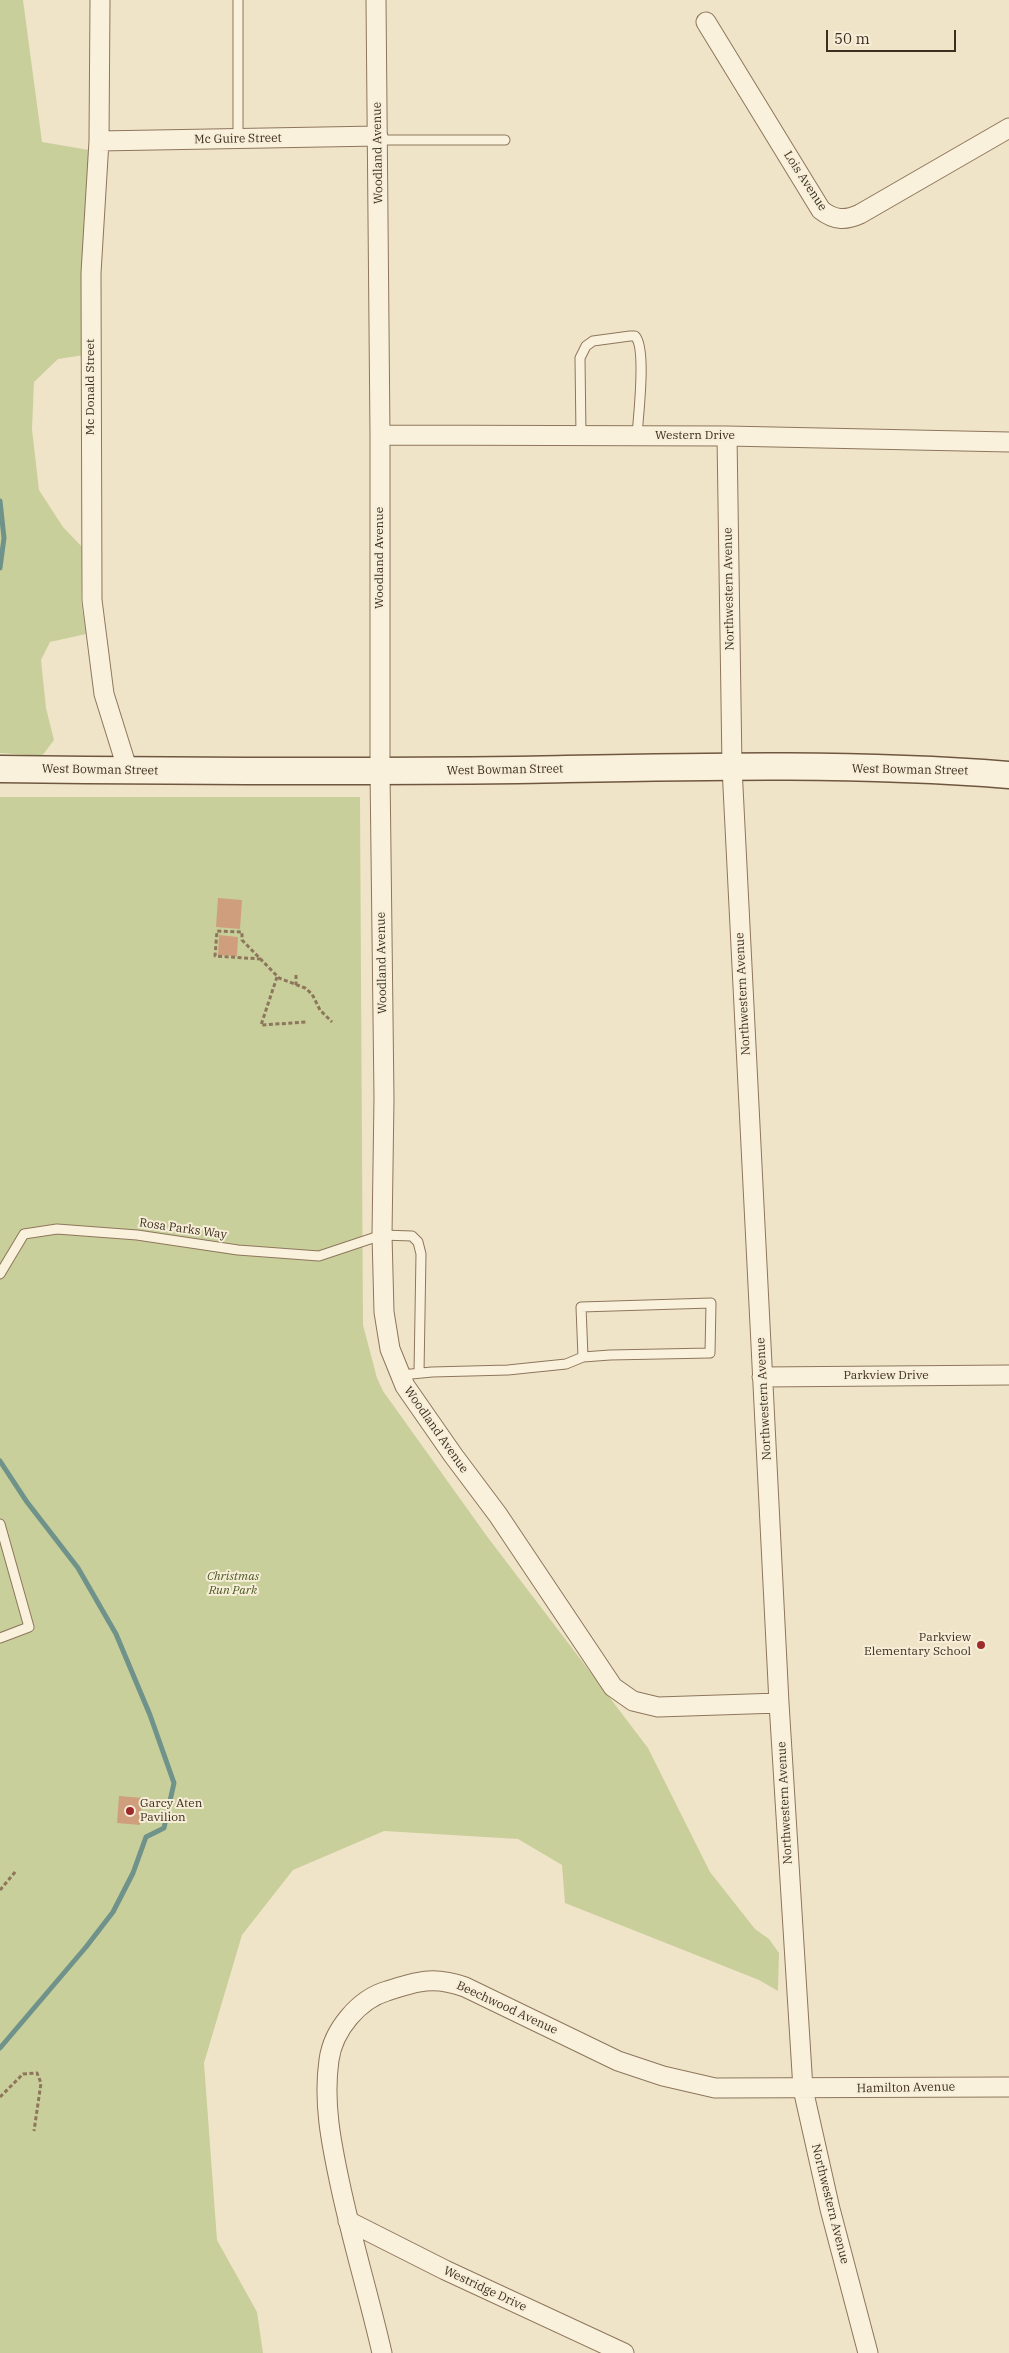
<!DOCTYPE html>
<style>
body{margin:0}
#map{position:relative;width:1009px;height:2353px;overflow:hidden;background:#f0e4c8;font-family:"IBM Plex Serif",serif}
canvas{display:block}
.scale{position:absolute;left:826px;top:30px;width:130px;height:22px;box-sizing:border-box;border:2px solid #3d2e20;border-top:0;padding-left:6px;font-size:15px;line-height:18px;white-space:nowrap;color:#3d2e20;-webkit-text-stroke:4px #f7eed8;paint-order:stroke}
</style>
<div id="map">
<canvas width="1009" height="2353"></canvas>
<div class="scale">50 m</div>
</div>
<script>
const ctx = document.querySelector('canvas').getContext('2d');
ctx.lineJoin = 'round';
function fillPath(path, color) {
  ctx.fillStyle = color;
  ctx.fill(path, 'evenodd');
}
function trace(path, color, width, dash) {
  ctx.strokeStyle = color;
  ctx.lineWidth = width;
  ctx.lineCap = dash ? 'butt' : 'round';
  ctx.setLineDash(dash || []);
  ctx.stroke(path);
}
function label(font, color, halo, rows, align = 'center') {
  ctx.font = font + ' "IBM Plex Serif",serif';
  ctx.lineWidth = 4;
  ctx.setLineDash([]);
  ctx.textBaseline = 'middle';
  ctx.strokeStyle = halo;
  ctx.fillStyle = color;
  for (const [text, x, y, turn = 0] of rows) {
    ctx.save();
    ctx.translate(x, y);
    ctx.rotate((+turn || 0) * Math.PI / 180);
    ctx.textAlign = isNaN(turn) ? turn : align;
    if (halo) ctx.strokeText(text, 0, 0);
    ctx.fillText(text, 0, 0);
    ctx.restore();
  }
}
const green = new Path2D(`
 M0,0h23l19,142 47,8 -5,205 -26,4 -24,23 -2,47 7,61 24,37 19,20 -1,54 5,33 -36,8 -9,18 5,48 8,32 -12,16 -42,-3z
 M0,797h360l3,528 14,53 6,13 103,144 162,213 62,124 45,57 14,10 10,14 -1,38 -19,-11 -194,-77 -3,-38 -44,-26 -134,-8 -91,39 -51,65 -38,128 13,177 40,72 6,41h-263z`);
const stream = new Path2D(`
 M0,501l4,37 -4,30
 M0,1461l27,41 51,66 38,66 34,81 24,68 -10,45 -18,9 -13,36 -20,39 -27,35 -86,101`);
const building = new Path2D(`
 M218,898l24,2 -2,29 -24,-2z
 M219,935l19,2 -1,19 -19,-1z
 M119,1796l23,2 -2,27 -23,-2z`);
const path = new Path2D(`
 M261,959l-46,-3 2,-25 25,1v8l37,38 26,10 7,6 8,16 12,12
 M296,975v10
 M277,977l-16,48 46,-3
 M0,1890l16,-19
 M0,2097l23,-23 14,-1 4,10 -7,48`);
const lane = new Path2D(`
 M238,139v-139
 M378,140h127
 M581,436l-1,-78 6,-12 7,-5 37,-5h5c12,12 3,81 2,100
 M0,1274l24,-40 33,-5 80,6 101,15 81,6 63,-21 30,1 6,6 3,12 -2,119
 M401,1375l31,-3 76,-2 58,-6 17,-7 27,-2 100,-2 1,-50 -130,4 2,50
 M0,1524l29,103 -29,11`);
const street = new Path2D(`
 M100,0l-1,141 -8,132 1,327 12,94 24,77
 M376,0l4,435v336l4,327 -2,137 2,77 6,37 15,37 48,69 45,60 115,172 20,14 25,6 121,-4
 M706,22l115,188c13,10 24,11 39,4l149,-86
 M99,141l279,-5
 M380,435l347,1 282,6
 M727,436l5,331 47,936 24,386 27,120 38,144
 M762,1377l247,-2
 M348,2221l97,49 179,83
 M382,2353c-13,-57 -30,-112 -42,-169 -9,-42 -17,-82 -11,-124 4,-30 30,-61 58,-69 30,-10 47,-15 78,-4l153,74 45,15 52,12 294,-1`);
const secondary = new Path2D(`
 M0,769c172,2 345,3 517,1 164,-3 329,-8 492,5`);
const markers = [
 [981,1645,5,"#9e2a2b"],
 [130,1811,5,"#9e2a2b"]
];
const streetNames = [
 ["Mc Guire Street",238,139,-1],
 ["Woodland Avenue",378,153,-91],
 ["Lois Avenue",805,181,57],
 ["Mc Donald Street",91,387,-90],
 ["Western Drive",695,436],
 ["Woodland Avenue",380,558,-90],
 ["Northwestern Avenue",729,589,-91],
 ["West Bowman Street",100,770,1],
 ["West Bowman Street",505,770,-1],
 ["West Bowman Street",910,770,1],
 ["Woodland Avenue",382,963,-91],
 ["Northwestern Avenue",743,994,-93],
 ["Rosa Parks Way",183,1229,8],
 ["Parkview Drive",886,1376],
 ["Northwestern Avenue",764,1399,-93],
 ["Woodland Avenue",436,1430,55],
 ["Northwestern Avenue",785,1803,-93],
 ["Beechwood Avenue",507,2008,25],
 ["Hamilton Avenue",906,2088,-1],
 ["Northwestern Avenue",830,2204,76],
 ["Westridge Drive",485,2289,25]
];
const parkNames = [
 ["Christmas",233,1577],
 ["Run Park",233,1591]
];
const poiNames = [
 ["Parkview",971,1638],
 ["Elementary School",971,1652],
 ["Garcy Aten",140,1804,"left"],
 ["Pavilion",140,1818,"left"]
];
fillPath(green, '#c9cf9b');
trace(stream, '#6f938a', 5);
fillPath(building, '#cf9f7d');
trace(lane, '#8d765c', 11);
trace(street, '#8d765c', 21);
trace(secondary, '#6f573f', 29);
trace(path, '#8d765c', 3, [4, 2.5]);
trace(lane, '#faf1dc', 9);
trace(street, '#faf1dc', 19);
trace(secondary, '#faf1dc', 26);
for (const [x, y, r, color] of markers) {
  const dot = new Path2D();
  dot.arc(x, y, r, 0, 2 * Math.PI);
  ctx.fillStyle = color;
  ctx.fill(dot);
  trace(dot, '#f7eed8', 2);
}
label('12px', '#3d2e20', '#f7eed8', streetNames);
label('italic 12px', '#4d5a26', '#f7eed8', parkNames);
label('12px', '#3d2e20', '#f7eed8', poiNames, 'right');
</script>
